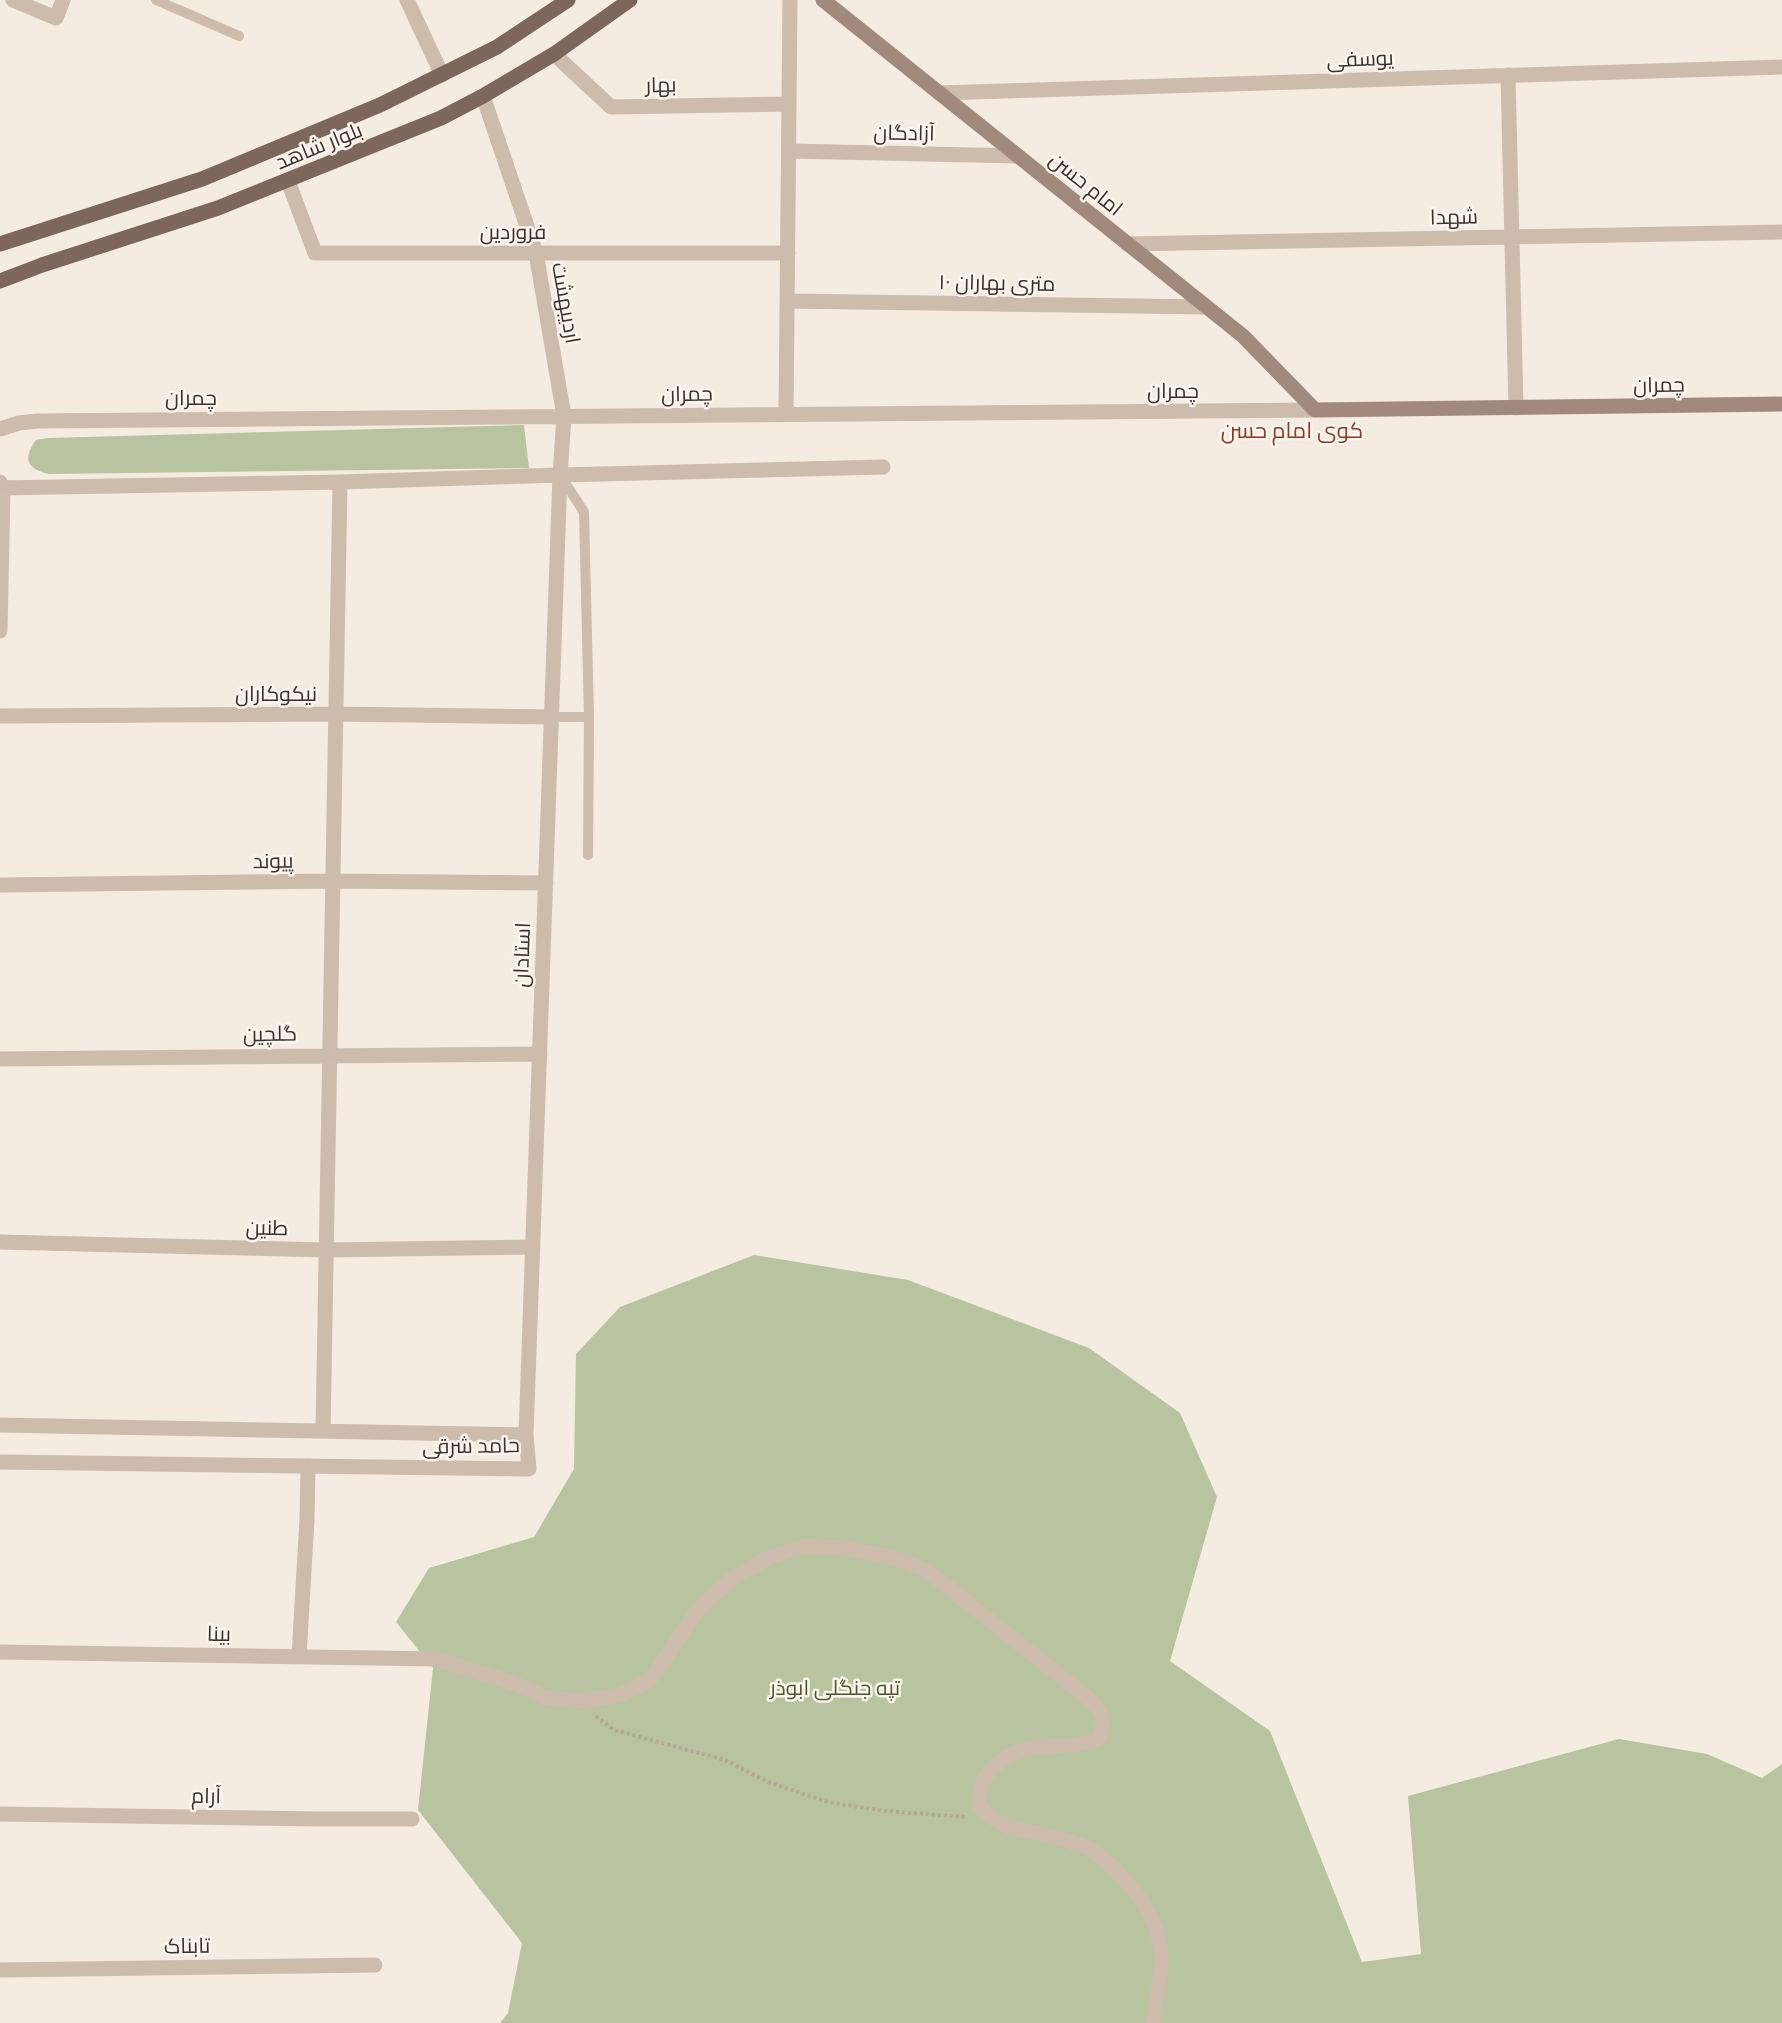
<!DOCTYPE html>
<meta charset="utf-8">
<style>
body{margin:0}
canvas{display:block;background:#f4ebe1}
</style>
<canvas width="1782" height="2023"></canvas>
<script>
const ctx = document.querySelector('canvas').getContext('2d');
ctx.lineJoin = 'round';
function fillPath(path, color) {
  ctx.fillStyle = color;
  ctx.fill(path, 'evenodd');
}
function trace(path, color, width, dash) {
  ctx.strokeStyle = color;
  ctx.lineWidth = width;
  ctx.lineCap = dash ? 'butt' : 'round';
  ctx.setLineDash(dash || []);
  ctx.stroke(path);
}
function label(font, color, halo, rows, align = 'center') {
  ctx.font = font + ' "Exo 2",Cairo,sans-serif';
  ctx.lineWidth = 5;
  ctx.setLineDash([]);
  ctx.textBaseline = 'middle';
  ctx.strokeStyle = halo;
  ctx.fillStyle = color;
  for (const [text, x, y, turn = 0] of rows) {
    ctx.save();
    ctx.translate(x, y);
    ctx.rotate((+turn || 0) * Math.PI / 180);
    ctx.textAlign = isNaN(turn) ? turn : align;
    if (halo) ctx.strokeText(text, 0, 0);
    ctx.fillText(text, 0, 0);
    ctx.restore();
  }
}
const green = new Path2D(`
 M524,425l5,43 -480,6c-23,-5 -26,-16 -13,-34l12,-2z
 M754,1255l154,25 181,68 91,65 37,84 -47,164 100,70 92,231 59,-8 -13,-158 211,-57 88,15 55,24 20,-14v259h-1282l8,-10 14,-70 -104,-133 15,-142 -37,-46 33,-54 105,-31 40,-68 2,-115 44,-47z`);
const path = new Path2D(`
 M596,1716l18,14 111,30 43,22 60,20 56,9 82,6`);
const lane = new Path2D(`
 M156,0l83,36
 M560,475l24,37 5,205 -1,138
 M552,717h37`);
const street = new Path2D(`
 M13,0l43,18 7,-18
 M407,0l35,75
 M554,54l57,53 178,-3
 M1508,75l8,333
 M939,93l843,-26
 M789,151l229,5
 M288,181l27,72h473
 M1127,244l655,-12
 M787,301l419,6
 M786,414l4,-414
 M0,429l19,-6 18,-2 1278,-11
 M0,482l3,6 -3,143
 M0,488l340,-6 220,-7 4,-59 -28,-163 -53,-157
 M0,716l336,-2 216,3
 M0,885l333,-4 213,2
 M0,1059l540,-5
 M0,1242l326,8 207,-3
 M0,1425l526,10
 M323,1431l17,-949
 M0,1462l529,7 -3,-34 34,-960 323,-8
 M0,1652l437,7 79,25 31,14 35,3 38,-6 29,-14 51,-74 32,-28 36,-21 36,-12 38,2 49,9 35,13 162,128c13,14 20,20 11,40 -36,16 -71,-2 -103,27 -14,12 -17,24 -17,42 25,24 43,22 74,30 12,3 25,7 36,11 5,3 10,7 14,11 30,25 60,63 58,105 -1,20 -6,40 -9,59
 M299,1656l8,-137 1,-53
 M0,1814l316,5h96
 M0,1970l375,-5`);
const secondary = new Path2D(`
 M823,0l420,336 72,74 467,-6`);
const primary = new Path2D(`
 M0,244l202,-65 178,-74 117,-58 71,-47
 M0,281l42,-16 176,-57 223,-90 42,-22 71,-42 76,-54`);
const streetNames = [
 ["یوسفی",1360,59,-2],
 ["بهار",661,85,-1],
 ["آزادگان",904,133,1],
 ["بلوار شاهد",319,146,-22],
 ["امام حسن",1086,184,39],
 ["شهدا",1454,217,-1],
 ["فروردین",513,232],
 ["۱۰ متری بهاران",997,283,1],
 ["اردیبهشت",566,303,80],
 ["چمران",1659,385,-1],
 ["چمران",1173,391],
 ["چمران",687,394,-1],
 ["چمران",191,398],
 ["نیکوکاران",276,694],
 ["پیوند",273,861,-1],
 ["استادان",522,955,-88],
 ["گلچین",270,1034,-1],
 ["طنین",267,1228,1],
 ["حامد شرقی",471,1446,-1],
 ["بینا",219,1634,1],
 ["آرام",206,1796,1],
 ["تابناک",187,1946,-1]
];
const parkNames = [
 ["تپه جنگلی ابوذر",835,1688]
];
const neighbourhoodNames = [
 ["کوی امام حسن",1292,431]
];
fillPath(green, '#b8c4a0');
trace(path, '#b9a596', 4, [3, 3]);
trace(lane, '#cdbbac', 10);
trace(street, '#cdbbac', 15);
trace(secondary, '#a18a7d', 15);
trace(primary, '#7d675c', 15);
label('21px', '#3b302b', '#fbf5ee', streetNames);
label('21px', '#4a5a2e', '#fbf5ee', parkNames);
label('22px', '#8c3b22', '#fbf5ee', neighbourhoodNames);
</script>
